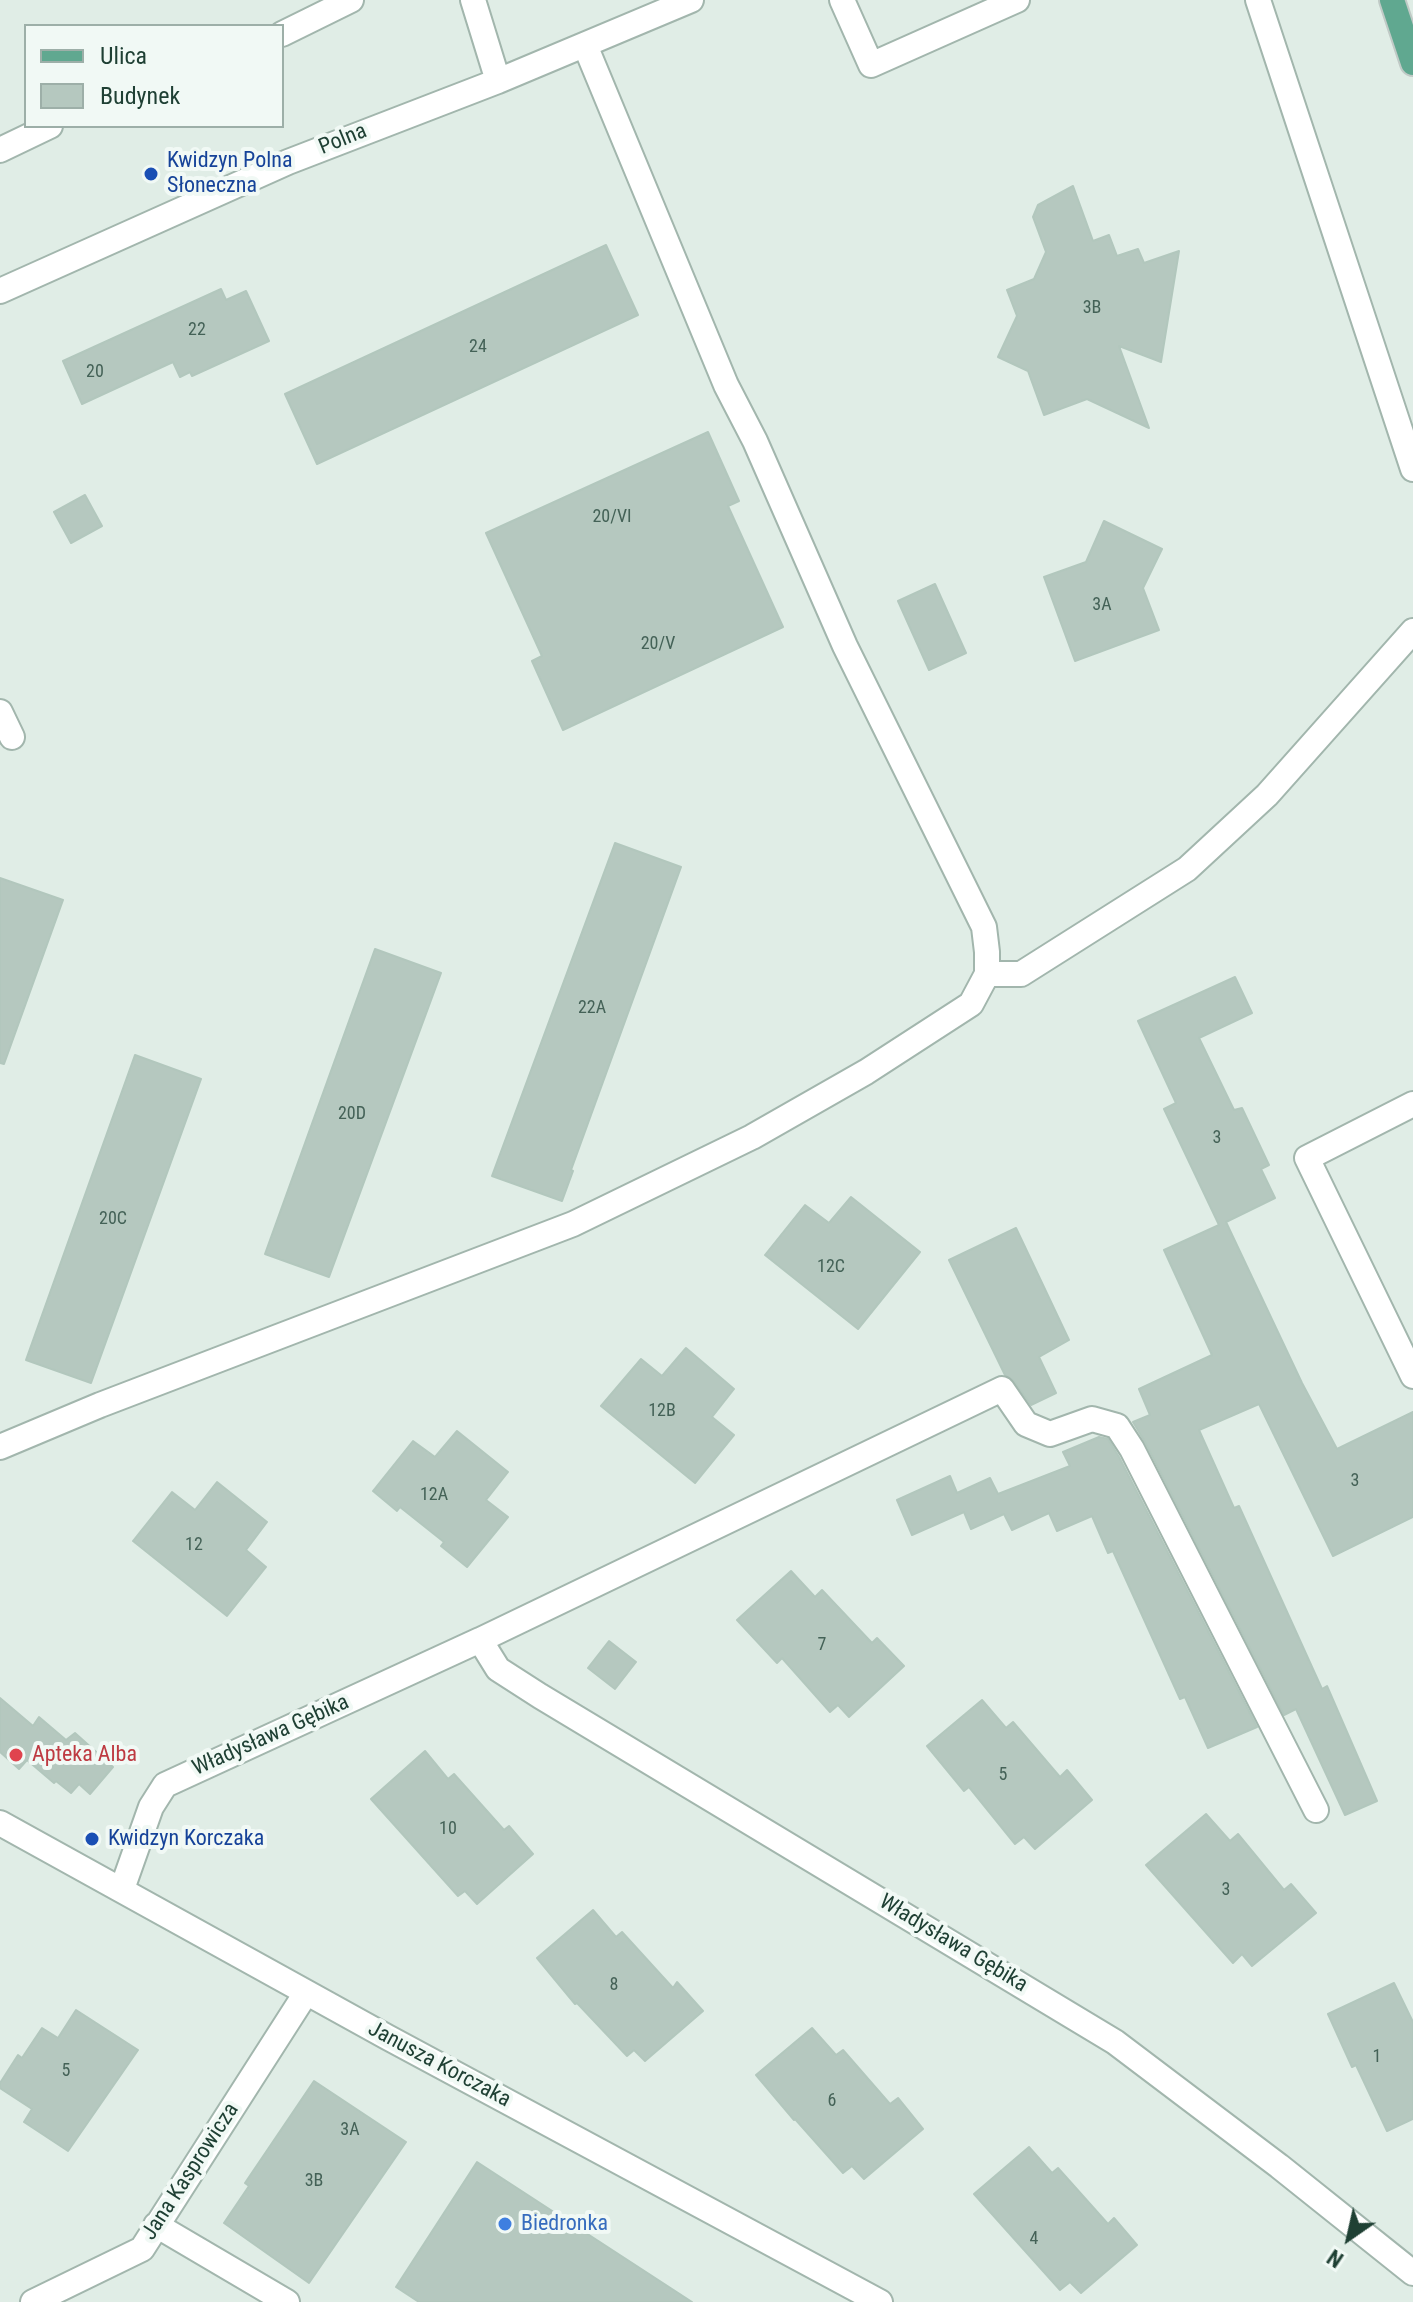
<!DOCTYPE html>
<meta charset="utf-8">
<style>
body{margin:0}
#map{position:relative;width:1413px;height:2302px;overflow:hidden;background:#e0ede6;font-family:"Roboto Condensed",sans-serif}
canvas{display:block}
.legend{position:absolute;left:24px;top:24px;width:260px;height:104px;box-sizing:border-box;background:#f1f9f5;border:2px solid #9dafa8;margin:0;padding:10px 14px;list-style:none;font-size:24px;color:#1f4034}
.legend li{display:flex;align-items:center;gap:16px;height:40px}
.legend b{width:40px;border:2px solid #9dafa8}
.north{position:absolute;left:1309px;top:2198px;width:80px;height:80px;-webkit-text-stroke:6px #f1f9f5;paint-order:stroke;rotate:214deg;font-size:22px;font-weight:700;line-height:32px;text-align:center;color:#1f4034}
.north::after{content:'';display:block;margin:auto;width:28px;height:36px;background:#1f4034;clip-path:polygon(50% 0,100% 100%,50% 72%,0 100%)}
</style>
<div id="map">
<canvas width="1413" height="2302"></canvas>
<ul class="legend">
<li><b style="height:10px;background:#60a890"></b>Ulica</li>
<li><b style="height:22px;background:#b5c8bf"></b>Budynek</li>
</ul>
<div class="north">N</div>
</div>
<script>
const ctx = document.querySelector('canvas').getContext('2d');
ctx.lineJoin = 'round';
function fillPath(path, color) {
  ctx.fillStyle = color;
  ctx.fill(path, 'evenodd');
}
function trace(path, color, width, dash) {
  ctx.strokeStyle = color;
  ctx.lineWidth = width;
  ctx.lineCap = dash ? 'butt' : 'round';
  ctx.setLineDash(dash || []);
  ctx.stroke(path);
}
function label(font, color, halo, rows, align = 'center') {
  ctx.font = font + ' "Roboto Condensed",sans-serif';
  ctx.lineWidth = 8;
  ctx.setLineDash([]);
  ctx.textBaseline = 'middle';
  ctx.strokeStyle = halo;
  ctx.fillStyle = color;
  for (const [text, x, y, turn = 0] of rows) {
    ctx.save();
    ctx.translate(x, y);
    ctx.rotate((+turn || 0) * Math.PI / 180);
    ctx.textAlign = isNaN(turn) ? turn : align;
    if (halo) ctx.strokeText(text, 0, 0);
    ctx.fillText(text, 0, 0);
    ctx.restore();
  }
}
const building = new Path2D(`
 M1073,186l20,55 16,-6 8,21 21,-7 6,14 35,-12 -18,111 -42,-16 30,82 -62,-29 -43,16 -16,-44 -30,-14 19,-41 -10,-26 27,-11 12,-27 -13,-35 5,-12z
 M606,245l32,70 -321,149 -32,-70z
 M221,289l5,11 20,-9 23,50 -77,35 -2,-4 -10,5 -7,-15 -91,42 -19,-43z
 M708,432l31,69 -11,5 55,121 -220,103 -31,-69 10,-5 -56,-123z
 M85,495l17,31 -31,17 -17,-31z
 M1104,521l58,28 -19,39 16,42 -84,31 -31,-84 42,-15z
 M935,584l31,69 -37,17 -31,-69z
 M615,843l66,24 -110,303 2,1 -11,30 -70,-25z
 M0,878l63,22 -59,164 -4,-1z
 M375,949l66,24 -112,304 -64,-23z
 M1235,977l17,36 -53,25 35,72 8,-2 27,57 -8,4 14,29 -49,24 76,161 35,66 76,-37v105l-80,39 -74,-152 -60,26 35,78 5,-2 83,183 5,-3 50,115 -32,14 -49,-106 -12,6 -139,-273 -12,-20 17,-7 -11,-26 73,-34 -48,-105 55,-25 -55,-116 12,-6 -38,-82z
 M135,1055l66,24 -110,304 -65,-23z
 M851,1197l69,55 -62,77 -93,-74 40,-50 24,18z
 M1016,1228l53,112 -30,17 17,36 -25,12 -17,-24 -9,-6 -56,-115z
 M686,1348l48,41 -22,28 22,18 -39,48 -94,-77 40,-47 21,17z
 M457,1431l51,41 -22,28 22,17 -41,50 -26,-21 3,-4 -44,-35 -3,4 -24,-20 40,-50 22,16z
 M1099,1437l9,2 11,18 138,270 -49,21 -23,-51 -5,2 -67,-148 -5,2 -16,-37 -35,15 -8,-18 -37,17 -8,-16 -33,15 -7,-17 -52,23 -15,-35 53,-24 7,17 33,-15 8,16 72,-28 -7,-14z
 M217,1482l50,40 -21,28 20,17 -39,49 -94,-75 39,-49 23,18z
 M791,1571l24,26 7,-7 50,53 5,-5 27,28 -55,51 -11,-12 -8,7 -48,-54 -5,5 -40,-43z
 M609,1641l27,21 -21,27 -27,-21z
 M0,1698l33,28 6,-9 27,23 9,-7 38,34 -23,27 -11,-10 -8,9 -15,-12 -2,2 -27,-23 -8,9 -19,-17z
 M982,1700l24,28 7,-6 47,55 7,-7 25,30 -57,49 -11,-12 -9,7 -46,-57 -5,4 -37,-45z
 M425,1751l23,28 6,-5 50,56 5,-4 24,28 -56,50 -12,-13 -7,5 -87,-97z
 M1206,1814l24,27 8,-7 46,56 7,-6 25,29 -64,53 -10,-12 -9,9 -87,-98z
 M593,1910l23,27 6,-5 51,56 4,-6 26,29 -58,50 -11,-11 -7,6 -50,-53 -2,1 -38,-46z
 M1394,1983l19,39v97l-26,12 -31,-66 -4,2 -24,-53z
 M76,2010l62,40 -70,101 -44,-29 8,-13 -32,-21v-5l18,-28 4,3 20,-30 16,10z
 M812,2028l24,27 7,-5 47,54 8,-6 25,31 -59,50 -12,-13 -9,7 -48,-54 -1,1 -38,-45z
 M314,2081l92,61 -97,141 -85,-60 25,-37 -4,-3z
 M1029,2147l23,26 6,-5 50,56 6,-6 23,27 -56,48 -11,-11 -10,8 -86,-96z
 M477,2162l215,140h-273l-23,-15z`);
const minor = new Path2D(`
 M473,0l25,81
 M842,0l29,65 146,-65
 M1258,0l155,469
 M282,34l69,-34
 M585,45l141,340 29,56 90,205 139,281 3,25v22
 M0,150l50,-24
 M0,291l288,-129 210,-81 193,-81
 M0,712l12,25
 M1413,1104l-106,54 106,218
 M0,1447l100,-42 473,-181 179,-87 114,-65 105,-68 16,-30h34l166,-105 80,-74 146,-164
 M480,1640l522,-251 24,35 24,10 42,-15 25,7 15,23 184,361
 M0,1823l387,214 493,265
 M122,1889l29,-82 14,-22 315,-145 18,29 42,27 575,346 164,124 134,107
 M156,2225l131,77
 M33,2302l109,-53 164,-256`);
const major = new Path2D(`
 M1392,0l21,63`);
const markers = [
 [151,174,8,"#1a4fb4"],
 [16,1755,8,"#e0444e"],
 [92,1839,8,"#1a4fb4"],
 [505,2224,8,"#3f7fe0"]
];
const numberNames = [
 ["3B",1092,308],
 ["22",197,330],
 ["24",478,347],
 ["20",95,372],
 ["20/VI",612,517],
 ["3A",1102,605],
 ["20/V",658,644],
 ["22A",592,1008],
 ["20D",352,1114],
 ["3",1217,1138],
 ["20C",113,1219],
 ["12C",831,1267],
 ["12B",662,1411],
 ["3",1355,1481],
 ["12A",434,1495],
 ["12",194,1545],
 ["7",822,1645],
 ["5",1003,1775],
 ["10",448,1829],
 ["3",1226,1890],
 ["8",614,1985],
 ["1",1377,2057],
 ["5",66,2071],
 ["6",832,2101],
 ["3A",350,2130],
 ["3B",314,2181],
 ["4",1034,2239]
];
const streetNames = [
 ["Polna",343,140,-22],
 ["Władysława Gębika",271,1736,-24],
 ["Władysława Gębika",953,1944,31],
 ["Janusza Korczaka",439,2065,28],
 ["Jana Kasprowicza",191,2172,-57]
];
const transitNames = [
 ["Kwidzyn Polna",167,161],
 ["Słoneczna",167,186],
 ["Kwidzyn Korczaka",108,1839]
];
const healthNames = [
 ["Apteka Alba",32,1755]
];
const shopNames = [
 ["Biedronka",521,2224]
];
fillPath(building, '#b5c8bf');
trace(building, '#b2c7bd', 2);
trace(minor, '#a2b6ad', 28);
trace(major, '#c0cac6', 28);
trace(minor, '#fff', 24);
trace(major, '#60a890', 24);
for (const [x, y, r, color] of markers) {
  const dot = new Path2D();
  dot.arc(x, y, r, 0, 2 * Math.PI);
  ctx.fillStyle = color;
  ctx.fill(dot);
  trace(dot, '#f1f9f5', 3);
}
label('18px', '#446257', null, numberNames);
label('22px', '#1f4034', '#f1f9f5', streetNames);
label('22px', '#164399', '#f1f9f5', transitNames, 'left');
label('22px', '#be3a42', '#f1f9f5', healthNames, 'left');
label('22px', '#366cbe', '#f1f9f5', shopNames, 'left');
</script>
